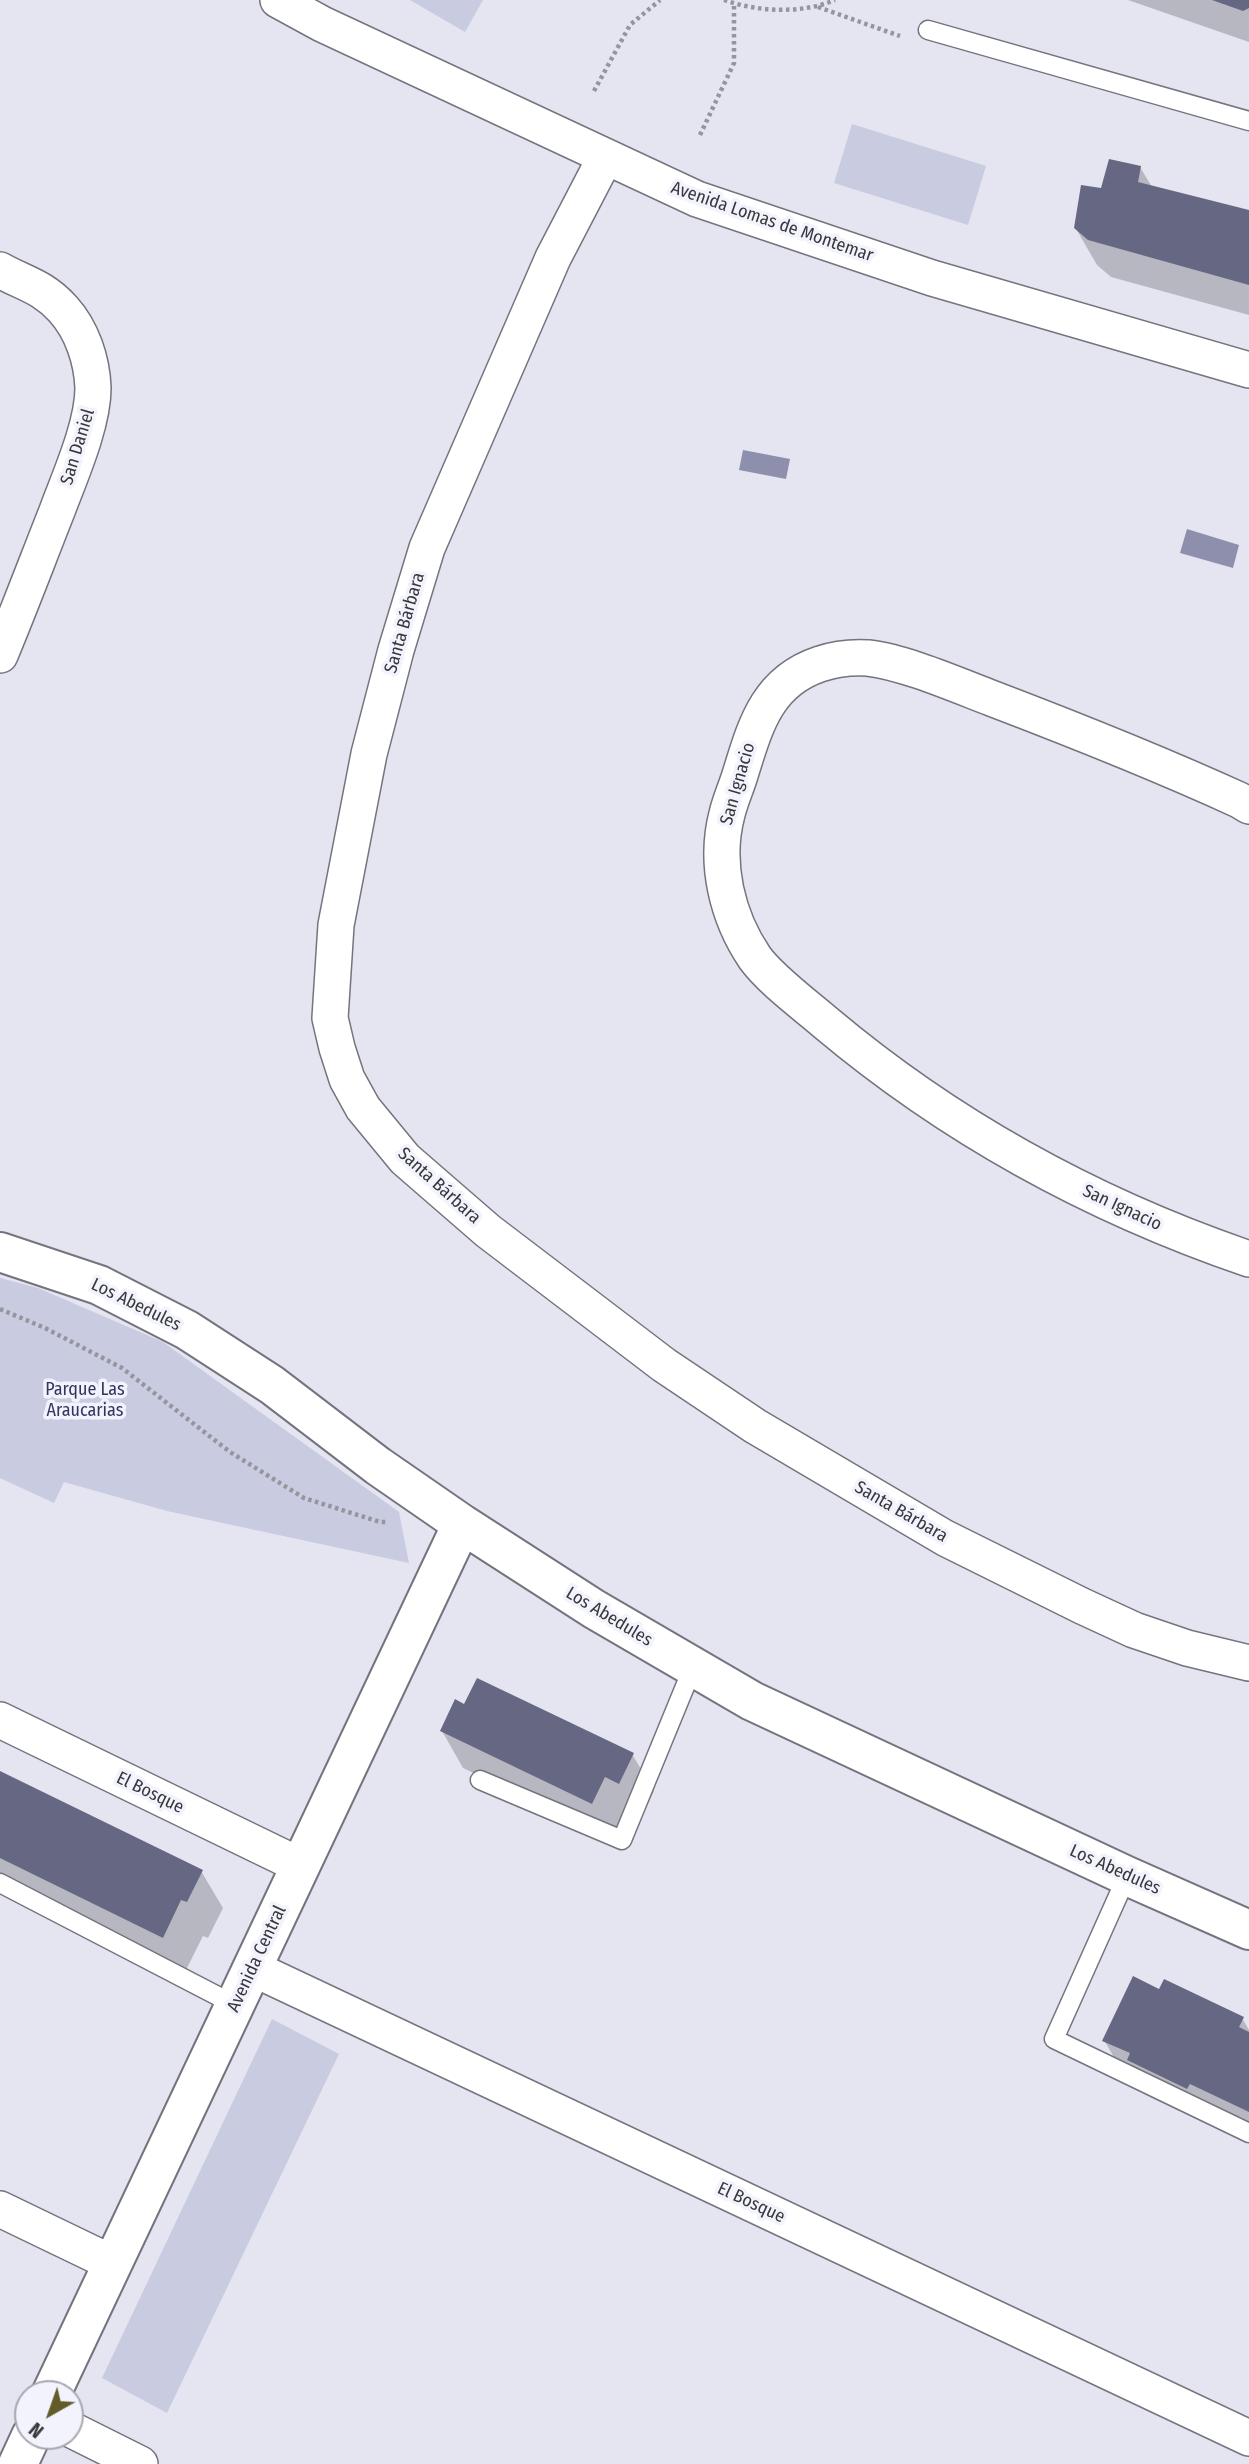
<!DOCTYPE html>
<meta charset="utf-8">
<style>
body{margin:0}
#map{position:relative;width:1249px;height:2464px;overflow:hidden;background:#e4e5f0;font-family:"Fira Sans Condensed",sans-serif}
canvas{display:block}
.north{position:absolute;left:14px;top:2380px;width:70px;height:70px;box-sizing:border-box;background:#f2f3fd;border:2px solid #a8a8b0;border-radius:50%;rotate:220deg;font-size:19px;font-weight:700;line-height:28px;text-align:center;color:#38383c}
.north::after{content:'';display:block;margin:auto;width:24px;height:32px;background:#625c29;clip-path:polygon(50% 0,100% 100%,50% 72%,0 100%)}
</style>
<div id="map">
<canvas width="1249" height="2464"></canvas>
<div class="north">N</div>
</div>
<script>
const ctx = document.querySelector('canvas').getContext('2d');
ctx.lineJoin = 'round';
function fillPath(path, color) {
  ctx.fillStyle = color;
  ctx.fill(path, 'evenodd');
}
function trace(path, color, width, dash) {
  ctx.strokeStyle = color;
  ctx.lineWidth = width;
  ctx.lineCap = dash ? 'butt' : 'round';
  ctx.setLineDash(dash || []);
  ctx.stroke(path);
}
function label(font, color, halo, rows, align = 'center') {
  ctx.font = font + ' "Fira Sans Condensed",sans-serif';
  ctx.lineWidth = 7;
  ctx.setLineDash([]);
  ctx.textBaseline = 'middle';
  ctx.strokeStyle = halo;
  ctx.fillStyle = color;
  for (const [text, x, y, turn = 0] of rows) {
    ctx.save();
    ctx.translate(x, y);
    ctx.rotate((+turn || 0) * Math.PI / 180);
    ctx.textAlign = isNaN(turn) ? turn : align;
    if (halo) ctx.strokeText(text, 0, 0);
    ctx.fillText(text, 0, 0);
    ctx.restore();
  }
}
const green = new Path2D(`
 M410,0h73l-18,32z
 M852,124l134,42 -18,59 -134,-42z
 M0,1278l38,10 125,54 236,170 10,51 -242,-52 -103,-29 -10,21 -54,-25z
 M272,2019l67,35 -172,359 -65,-35z`);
const water = new Path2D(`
 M743,450l47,9 -4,20 -47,-9z
 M1187,529l52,16 -6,23 -53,-15z`);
const shadow = new Path2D(`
 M1128,0h121v42z
 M1140,167l12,20 97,25v103l-138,-38 -14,-12 -22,-38 27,-37z
 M442,1731l190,23 22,37 -14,29 -14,-7 -13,27 -150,-72z
 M0,1773l201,98 22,37 -15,30 -5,-2 -19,38 -184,-90z
 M1160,1991l82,27 7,12v108l-38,-19 -2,6 -59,-28 -7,-11 -17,-8 -22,-38z`);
const building = new Path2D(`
 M1212,0h37v8l-6,3z
 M1109,159l32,7 -3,16 111,28v75l-161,-45 -14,-12 7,-43 20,3z
 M477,1678l157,75 -15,31 -14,-7 -13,27 -152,-73 15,-32 9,5z
 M0,1771l203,99 -16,32 -6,-2 -18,38 -163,-80z
 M1133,1976l26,13 5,-10 80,38 -5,10 10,5v80l-59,-28 -3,5 -60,-29 3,-7 -28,-12z`);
const path = new Path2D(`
 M724,0c34,12 78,14 111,0
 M818,7l82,29
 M594,91l36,-66 30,-25
 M700,135l34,-72v-59
 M0,1309l45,19 77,40 108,84 74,46 76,24h8`);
const service = new Path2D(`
 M928,30l321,91
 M480,1780l142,60 71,-173
 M1127,1876l-73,163 195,94
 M0,1883l235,122`);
const minor = new Path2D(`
 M278,0l44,24 375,175 235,79 317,92
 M605,158l-52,100 -126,290 -31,102 -27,104 -33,171 -6,93 7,30 10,31 16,29 42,51 83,72 176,134 91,61 190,112 137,68 52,24 53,18 62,15
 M0,270c25,14 42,16 63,39 19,21 29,51 30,79 0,37 -23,88 -36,123 -19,48 -37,96 -57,144
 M1249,806l-10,-6c-81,-37 -164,-70 -248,-102 -34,-13 -87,-36 -123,-40 -16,-1 -33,1 -48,6 -54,18 -65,63 -80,111 -4,13 -10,26 -13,39 -13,49 0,103 28,144 15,21 50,47 71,65 125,105 268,183 423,236
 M0,1720l301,146
 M252,1968l997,470
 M0,2209l112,54
 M70,2429l70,35`);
const tertiary = new Path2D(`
 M0,1252l99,33 88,45 85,55 106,81 84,58 132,85 158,92 375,175 122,54
 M51,2394l411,-870
 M18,2464l13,-28`);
const streetNames = [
 ["Avenida Lomas de Montemar",772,222,19],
 ["San Daniel",78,447,-73],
 ["Santa Bárbara",405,623,-74],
 ["San Ignacio",738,784,-74],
 ["Santa Bárbara",439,1186,42],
 ["San Ignacio",1122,1208,25],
 ["Los Abedules",136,1305,26],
 ["Santa Bárbara",901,1512,30],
 ["Los Abedules",609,1617,31],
 ["El Bosque",150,1793,26],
 ["Los Abedules",1115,1870,24],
 ["Avenida Central",257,1959,-65],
 ["El Bosque",751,2203,25]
];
const parkNames = [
 ["Parque Las",85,1390],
 ["Araucarias",85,1411]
];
fillPath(green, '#c9cbe0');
fillPath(water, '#8e8fac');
fillPath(shadow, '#0003');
fillPath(building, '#666782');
trace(service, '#73747d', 21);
trace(minor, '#73747d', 38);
trace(tertiary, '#73747d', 42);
trace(path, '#95959d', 4.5, [3.5, 3.5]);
trace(service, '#fff', 18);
trace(minor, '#fff', 35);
trace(tertiary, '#fff', 38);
label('18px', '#38383c', '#f2f3fd', streetNames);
label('18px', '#35345e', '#f2f3fd', parkNames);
</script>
